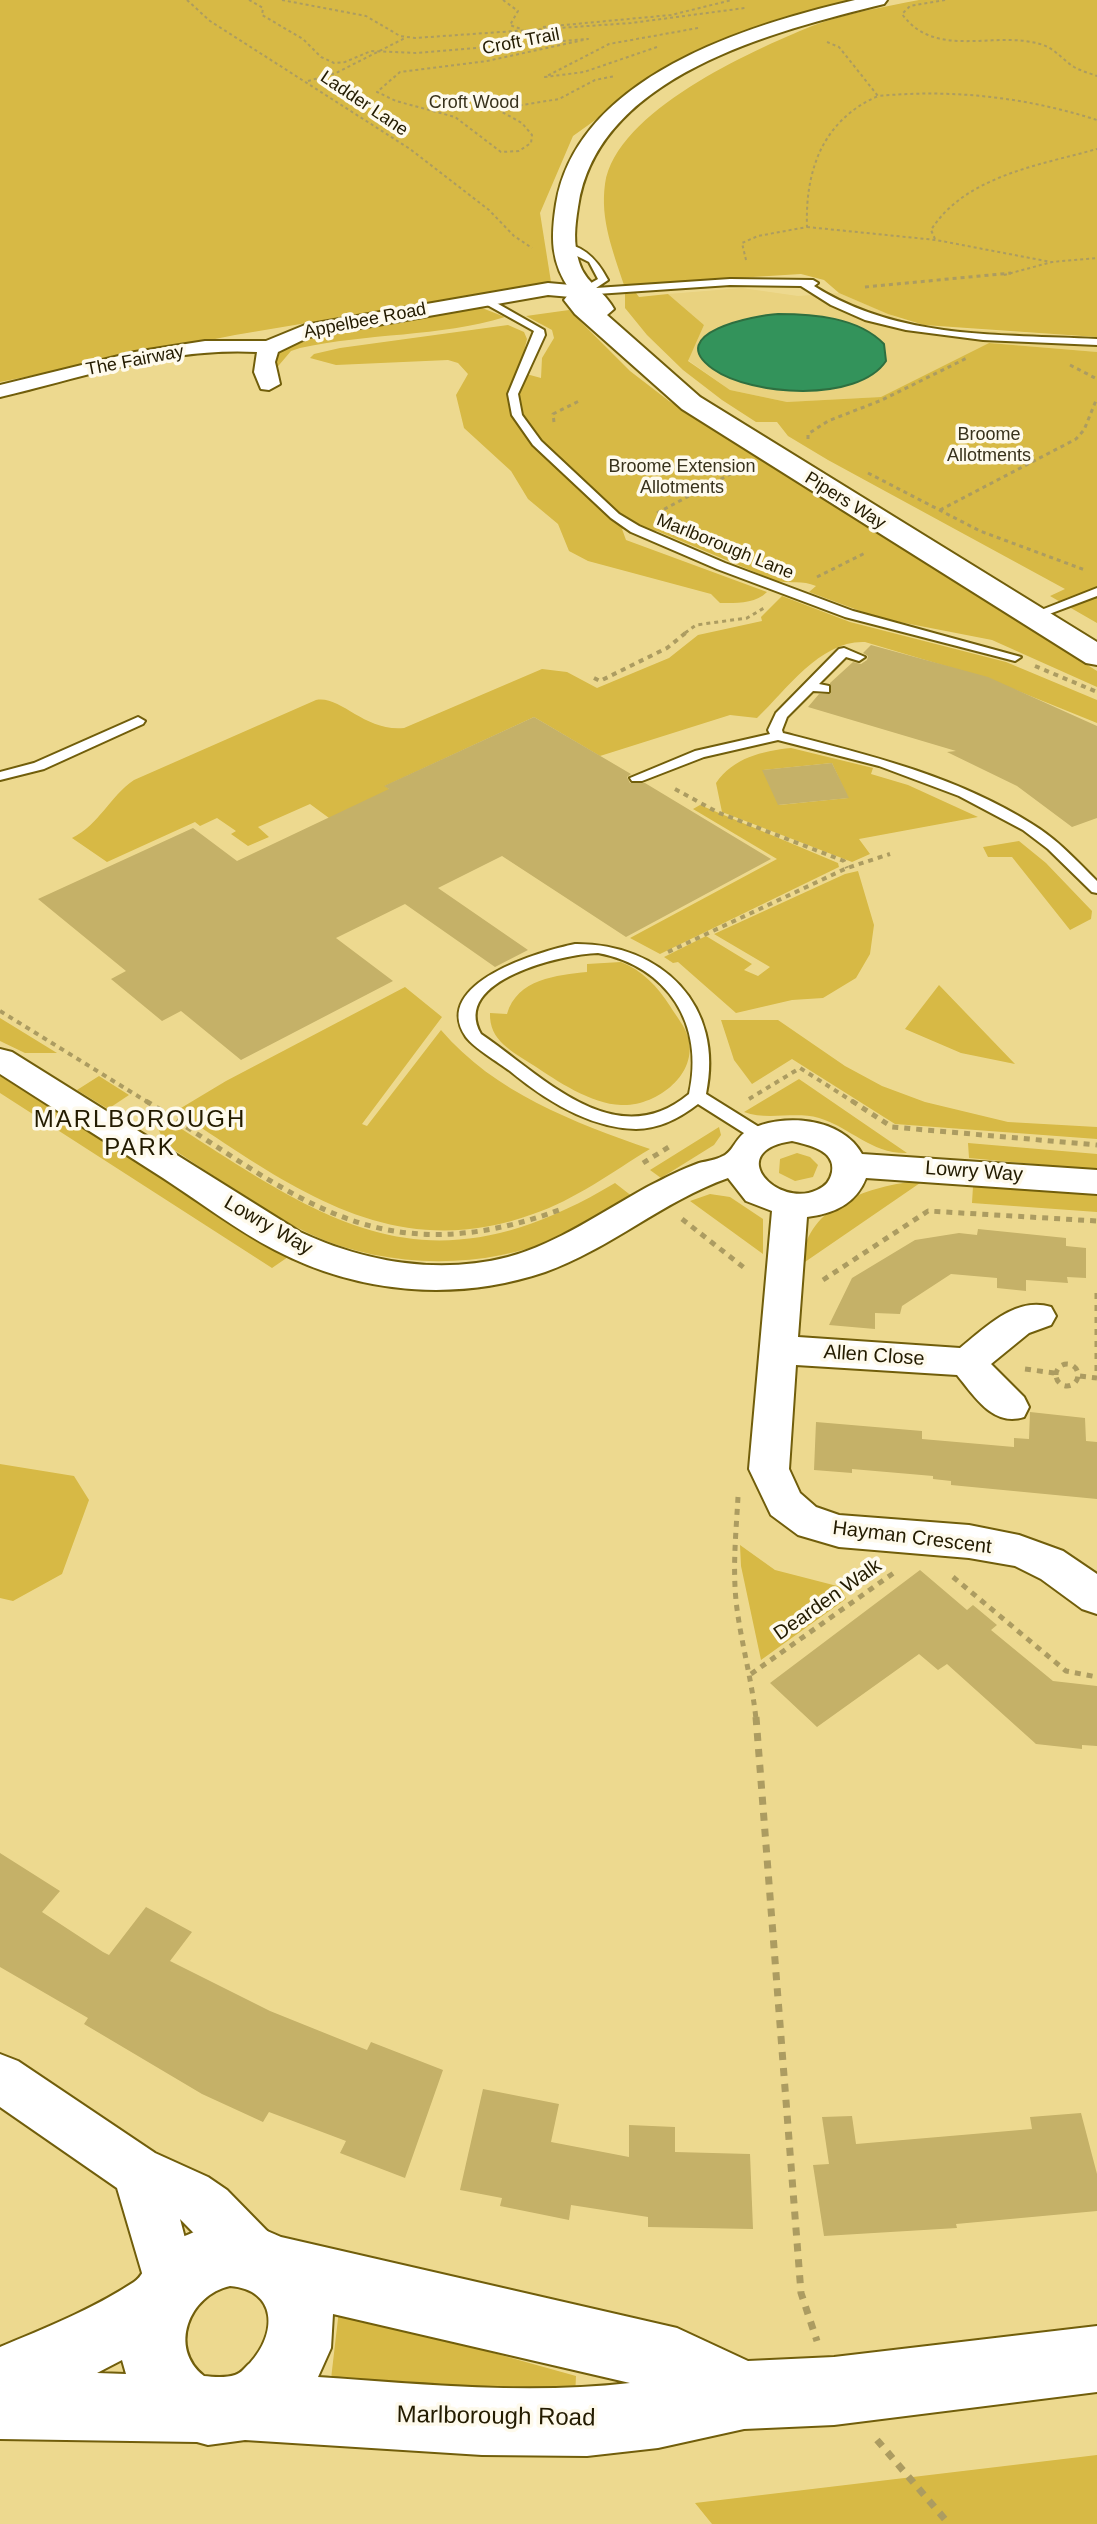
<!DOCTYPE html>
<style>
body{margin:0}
canvas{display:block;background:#edd98f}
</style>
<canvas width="1097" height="2524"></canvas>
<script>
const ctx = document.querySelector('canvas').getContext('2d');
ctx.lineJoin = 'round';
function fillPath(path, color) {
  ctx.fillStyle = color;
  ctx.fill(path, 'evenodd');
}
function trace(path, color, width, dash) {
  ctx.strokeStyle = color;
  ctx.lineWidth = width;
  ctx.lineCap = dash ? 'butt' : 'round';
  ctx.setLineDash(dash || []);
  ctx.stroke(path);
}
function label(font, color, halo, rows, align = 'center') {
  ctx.font = font + ' Arial,sans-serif';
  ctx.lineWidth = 7;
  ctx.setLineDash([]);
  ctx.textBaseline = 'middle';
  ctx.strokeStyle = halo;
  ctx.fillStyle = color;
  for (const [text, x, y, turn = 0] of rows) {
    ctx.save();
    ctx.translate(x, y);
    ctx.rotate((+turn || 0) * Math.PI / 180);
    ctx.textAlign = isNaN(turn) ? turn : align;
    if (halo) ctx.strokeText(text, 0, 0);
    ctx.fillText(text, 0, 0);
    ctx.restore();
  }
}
const built = new Path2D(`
 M742,288l56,8 41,-3 69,29 32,6 157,9v15l-108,-9 -108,54 -94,5 -57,-12 -42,-30 16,-35 -36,-31z`);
const green = new Path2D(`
 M0,0h865l-76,18 -118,48 -98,70 -33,77 11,69 -316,53 -235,47z
 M919,0h178v337l-173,-12 -36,-11 -49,-21 -15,-13 -23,-6 -177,11c-11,-34 -24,-65 -19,-101 11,-73 146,-133 207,-158 34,-13 72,-19 107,-26z
 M636,293l3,4 29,-3 36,31 -16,36 42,29 57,12 94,-5 108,-54 108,9v271l-47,-27 15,-7 -237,-129 -40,-24 -11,-14h-21l-34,-22 -39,-30 -36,-35 -22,-27v-14z
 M477,306l28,11c-65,20 -138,16 -205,31l-9,3 -17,20 -1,-7 6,-13 33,-16z
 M569,310l61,61 39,30 428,270v16l-105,-47 -113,-22 -70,-26 7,-6c-14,-6 -25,-2 -40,-5l-119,-50 -35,-2 4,11 141,52c-12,12 -30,11 -47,11l-9,-9 -123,-33 -19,-10 -11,-27 -30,-25 -17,-28 -47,-43 -8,-33 12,-21 -10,-11 -10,-3 -112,5 -26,-7 4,-4 26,-6 168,-23 16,7 3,7 -8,33 22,6 1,-20 12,-20 -2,-8 -26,-14z
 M782,596l68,26 156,40 91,38v23l-111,-45 -121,-36c-44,-2 -78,47 -108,76l-27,-3 -130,41 -66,-39 -149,69 49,33 -105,-1 -19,-14 -52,23 11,10 -21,9 -17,-12 5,-3 -19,-13 -17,8 -5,-4 -88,40 -35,-24c28,-14 37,-41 62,-58l182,-80c25,-5 48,32 88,28l138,-59 25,3 30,16 72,-30 29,-23 64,-14 -1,-4z
 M791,748l82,20 -2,6 37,11 70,32 -119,22 11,15 -18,8 -130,-50 -6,-29c17,-25 46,-32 75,-35zM832,763l16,35 -69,7 -16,-35z
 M700,805l138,58 1,4 -179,87 -30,-16 147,-79 -84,-50z
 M1019,841l27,22 46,48 -1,8 -21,11 -58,-73h-24l-5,-10z
 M858,871l16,54 -4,29 -14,24 -33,20 -31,2 -56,13 -58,-51 -5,1 -9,-6 42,-21 46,28 -8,6 14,6 12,-9 -56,-33 131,-60z
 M621,962c21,8 37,25 49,44 6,10 15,20 18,31 11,38 -33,70 -67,68 -30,-1 -64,-24 -88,-40 -21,-14 -44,-24 -43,-52l17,1c10,-35 50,-39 80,-42v-8z
 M939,985l76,79 -54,-11 -56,-24z
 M405,987l37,30 -80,107 5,2 74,-96c54,63 132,92 209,119 -38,23 -75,51 -117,65 -142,52 -244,-29 -357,-103l50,-30z
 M0,1018l57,35h-32l-25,-12z
 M721,1020h57l67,46 37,20 43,16 83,20 89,5v12l-202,-15 -103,-65 -40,25 -18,-24z
 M0,1076l288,181 -16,11 -272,-175z
 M99,1076l30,19 -21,14 -31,-19z
 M799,1079l108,74c-35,1 -56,-25 -88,-35 -25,-7 -51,3 -75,-6z
 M160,1115c166,107 263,183 455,68l18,14c-24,13 -49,30 -74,41 -78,32 -173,31 -249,-4 -51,-24 -98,-60 -145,-90l-8,-18z
 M719,1127l2,8 -7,10 -53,33 -11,-8z
 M968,1143l129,11v16l-128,-12z
 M797,1153l13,4 8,8 -5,12 -18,4 -16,-8 1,-14z
 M909,1182l11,1 -118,81c3,-55 59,-75 107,-82z
 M973,1186l124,8v18l-125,-9z
 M710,1194l20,3 33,22v35l-73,-53z
 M0,1464l74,12 15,24 -27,74 -49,27 -13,-3z
 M740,1545l35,25 66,17 5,12 -85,61 -20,-94z
 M339,2310l237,66 -1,21 -244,-18z
 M1097,2455v69h-385l-17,-21z`);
const water = new Path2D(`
 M778,314c35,0 80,3 106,30l2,17c-28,42 -135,35 -173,8 -51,-36 43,-54 65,-55z`);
const building = new Path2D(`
 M871,645l117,32 109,49v92l-25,9 -55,-41 -70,-34 9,-1 -148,-44 11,-13h12l-1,-11 23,-21 8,2 6,-4 1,-4 -5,-3z
 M534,717l97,57 -4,3 3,6h15l126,76 -145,78 -124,-81 -64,32 90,62 -33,17 -90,-63 -69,34 57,43 -152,79 -60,-49 -19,10 -51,-42 15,-8 -88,-72 155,-71 44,33 152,-72 -5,-3z
 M832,763l17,35 -71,7 -16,-35z
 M978,1229l88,9v8l20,2v30l-19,-1 1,6 -42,-3v11l-29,-3v-10l-46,-4 -49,32 -2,8 -25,-1v16l-46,-4 23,-47 63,-38 44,-7 18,2z
 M1030,1412l55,6 1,23 11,1v57l-146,-14v-4l-18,-2v-3l-81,-7v4l-38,-3 2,-48 106,9v8l92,8v-9l15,1z
 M920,1570l47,40 6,-5 24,20 -6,5 62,51 44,5v60l-15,-1v4l-46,-5 -89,-80 -9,6 -19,-16 -102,73 -47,-44z
 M0,1853l60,38 -18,21 61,40 6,3 37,-48 46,25 -22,29 100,50 97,39 4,-8 72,28 -38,108 -65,-25 6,-12 -77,-29 -6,10 -61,-28 -118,-70 4,-6 -88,-51z
 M483,2089l76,15 -8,38 78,15v-32l46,2v25l75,2 3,75 -105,-2v-10l-77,-12 -2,15 -69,-14 2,-8 -42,-8z
 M1081,2113l16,61v37l-141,13 1,4 -133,8 -11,-71 16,-1 -7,-47 30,-1 4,28 176,-15 -2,-12z`);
const pathFar4 = new Path2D(`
 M187,0l23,21 200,128 79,61 25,26 18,12
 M249,0l14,8 -1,7 41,24 18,18 13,6 11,-1 26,-11 45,2 172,-14 -101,22 -87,11 -23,20 19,9 59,16 46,35 18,-1 12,-8 1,-8 -10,-12 -20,-11 2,-4 55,-9 36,-19 20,-4
 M282,0l84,16 34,20 15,2 216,-15 114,-15
 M503,0l15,11 -8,14 11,4
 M945,0l-35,6 -8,8c34,47 94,15 141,31 12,4 20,15 31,22 7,4 15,6 23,9
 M543,27l128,-12 61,-15
 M827,42l12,5 39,49c75,-7 147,1 219,24
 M657,47l-73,25 -39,5 64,-33 89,-16
 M308,81l28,-8 69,-35
 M807,227l129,13 115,22
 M935,239l-4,-9c34,-54 109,-65 166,-81
 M746,260l-4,-17 16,-7 49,-9c-2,-57 16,-107 71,-131
 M1004,275l48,-13 45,-4`);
const pathFar3 = new Path2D(`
 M865,287l146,-14
 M1070,365l27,14
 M554,422l-1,-8 26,-13
 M808,439v-5l20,-13 54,-21 85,-42
 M868,473l112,58 105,39
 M940,510l136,-71 8,-9 13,-32
 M657,513l83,-44
 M817,577l48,-24
 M685,633l11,-8 51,-7 17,-10`);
const pathFar2 = new Path2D(`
 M1035,666l62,26
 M594,678l6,3 67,-33 21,-17
 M675,789l42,23 127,49 3,7
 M668,952l179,-84 43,-14
 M0,1011l149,92
 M749,1099l51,-31 55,35`);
const pathFar1 = new Path2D(`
 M146,1101c151,94 229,177 416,108
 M852,1101l40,26 205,18
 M643,1163l29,-18
 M682,1219l65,51
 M823,1280l105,-69 169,10
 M1097,1293v85
 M1056 1375a11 11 0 1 1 22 0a11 11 0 1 1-22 0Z
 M1025,1369l29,4
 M1080,1376l17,2
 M738,1497c-2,37 -6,74 -1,112 5,37 15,72 19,110
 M953,1577l113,94 31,6
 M751,1674l144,-102`);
const path = new Path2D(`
 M756,1717l45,576 16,48
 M877,2440l72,84`);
const lane = new Path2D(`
 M561,244c23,0 37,17 47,36l-12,8 134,-9 83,1 5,3 -4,3c85,54 186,48 283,53v6l-114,-5 -77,-10 -41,-10 -34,-15 -30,-19 -71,-1 -148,10 -5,-3 2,-2 19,-11 -9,-17 -28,-14z
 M486,297l58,33 1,5 -27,59 4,21 19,26 78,73 20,12 86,37 128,48 168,46 -6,4 -170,-44 -128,-48 -86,-37 -20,-14 -78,-73 -21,-30 -4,-21 26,-63 -52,-29v-4z
 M1097,588v8l-61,23 -10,-3z
 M844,648l21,9 -6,4 -13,-4 -27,27 10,2v6l-16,-1 -26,26 -5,13 1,3c86,22 173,43 249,91 25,15 45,37 65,57v12l-5,-1 -44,-43 -25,-19 -64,-34 -80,-30 -101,-26 -74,17 -62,24h-10l-2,-3 65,-27 75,-17 -2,-4 8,-17 63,-64z
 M138,717l7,4 -2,3 -99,45 -44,11v-8l34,-9z
 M575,944c86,-1 150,61 131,150l61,38 2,4 -2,4h-12l-57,-36c-18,14 -39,25 -62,25 -47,-1 -91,-29 -126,-58 -12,-9 -36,-23 -44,-34 -37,-54 75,-86 109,-93zM598,953c70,13 107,72 91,141 -74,62 -147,-19 -208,-60 -31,-54 82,-80 117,-81z`);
const street = new Path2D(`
 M548,283l34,3 10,6 -10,6 -34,-3 -239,42 -31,15 -3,10 5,22 -11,6 -8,-1 -7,-17 3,-20c-88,-5 -173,25 -257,45v-12l135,-33 70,-11h61l39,-16z
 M0,1049l12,3 288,180c64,30 138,43 208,25 51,-14 95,-46 141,-71 16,-8 33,-17 50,-23 8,-2 17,-3 24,-7 10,-4 13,-19 24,-25 34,-19 95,-14 115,23l235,16v24l-231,-16c-10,26 -33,36 -59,39l-9,120 162,11c26,-21 56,-52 91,-41l5,9 -5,9 -22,8 -38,31 33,33 5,10 -5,10c-31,10 -49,-20 -67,-42l-161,-10 -7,104 11,24 16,14 23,8 130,10 50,10 44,16 34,23v40l-15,-5 -41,-30 -26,-13 -46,-8 -130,-11 -41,-12 -27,-20 -22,-46 23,-258 -26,-10 -18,-23c-65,23 -118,71 -183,94 -89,30 -186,22 -270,-22 -39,-20 -75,-48 -112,-72 -54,-35 -109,-69 -163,-104zM792,1141c16,4 44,9 40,31 -2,9 -6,14 -15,18 -40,19 -94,-39 -25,-49z
 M0,2054l18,7 137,92 53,24 19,13 47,48 7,19 -7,19 -19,7 -19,-7 -56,-57 18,69 -8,19 -19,8 -19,-8 -35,-119 -117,-81z`);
const secondary = new Path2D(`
 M855,0h32l-3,4c-109,27 -287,71 -306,203 -3,19 -5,36 1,55 6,21 25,28 35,47l-7,6 93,82 397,245v23l-11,-2 -404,-254 -107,-95 -11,-14 7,-9c-21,-28 -20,-55 -15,-87 21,-127 191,-179 299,-204z
 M230,2222l21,2 30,13 396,91 71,33 86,-4 263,-31v66l-263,33 -90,4 -86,19 -71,8 -105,-1 -237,-15 -37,5 -11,-3 -197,-3v-92c45,-19 93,-38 134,-65 8,-5 12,-17 19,-24 19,-21 50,-30 77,-36zM230,2286c48,4 47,48 20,77 -5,4 -8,10 -15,12 -9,3 -22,2 -31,1 -36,-28 -15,-81 26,-90zM333,2314l297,69c-103,12 -208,1 -312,-6l13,-29zM122,2360l4,14 -29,-1z`);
const farStreetnames = [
 ["Croft Trail",521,42,-11],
 ["Ladder Lane",364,104,34],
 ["Appelbee Road",365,321,-11],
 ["The Fairway",135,361,-11],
 ["Pipers Way",845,501,32],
 ["Marlborough Lane",725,547,22]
];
const farParknames = [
 ["Croft Wood",474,103],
 ["Broome",989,435],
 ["Allotments",989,456],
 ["Broome Extension",682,467],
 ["Allotments",682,488]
];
const streetNames = [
 ["Lowry Way",974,1172,4],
 ["Lowry Way",268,1226,30],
 ["Allen Close",874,1356,4],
 ["Hayman Crescent",912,1538,7],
 ["Dearden Walk",828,1600,-35]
];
const quarterNames = [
 ["MARLBOROUGH",140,1120],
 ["PARK",140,1148]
];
const nearStreetnames = [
 ["Marlborough Road",496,2417,1]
];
fillPath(built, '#e9d27f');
fillPath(green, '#d7b945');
fillPath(water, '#33935b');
trace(water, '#2e6f40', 2);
fillPath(building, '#c5b168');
trace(lane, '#715e0b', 4);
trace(street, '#715e0b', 4);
trace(secondary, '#715e0b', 4);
trace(pathFar4, '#ac9c61', 2, [3, 3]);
trace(pathFar3, '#ac9c61', 3, [4, 4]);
trace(pathFar2, '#ac9c61', 4, [5, 5]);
trace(pathFar1, '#ac9c61', 5, [6, 6]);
trace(path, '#ac9c61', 7, [8, 8]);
fillPath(lane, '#fff');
fillPath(street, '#fff');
fillPath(secondary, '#fff');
label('18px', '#231b00', '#fefaec', farStreetnames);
label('18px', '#38321c', '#fefaec', farParknames);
label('20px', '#231b00', '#fefaec', streetNames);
ctx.letterSpacing = '2px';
label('24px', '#231b00', '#fefaec', quarterNames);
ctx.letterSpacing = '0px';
label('24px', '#231b00', '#fefaec', nearStreetnames);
</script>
